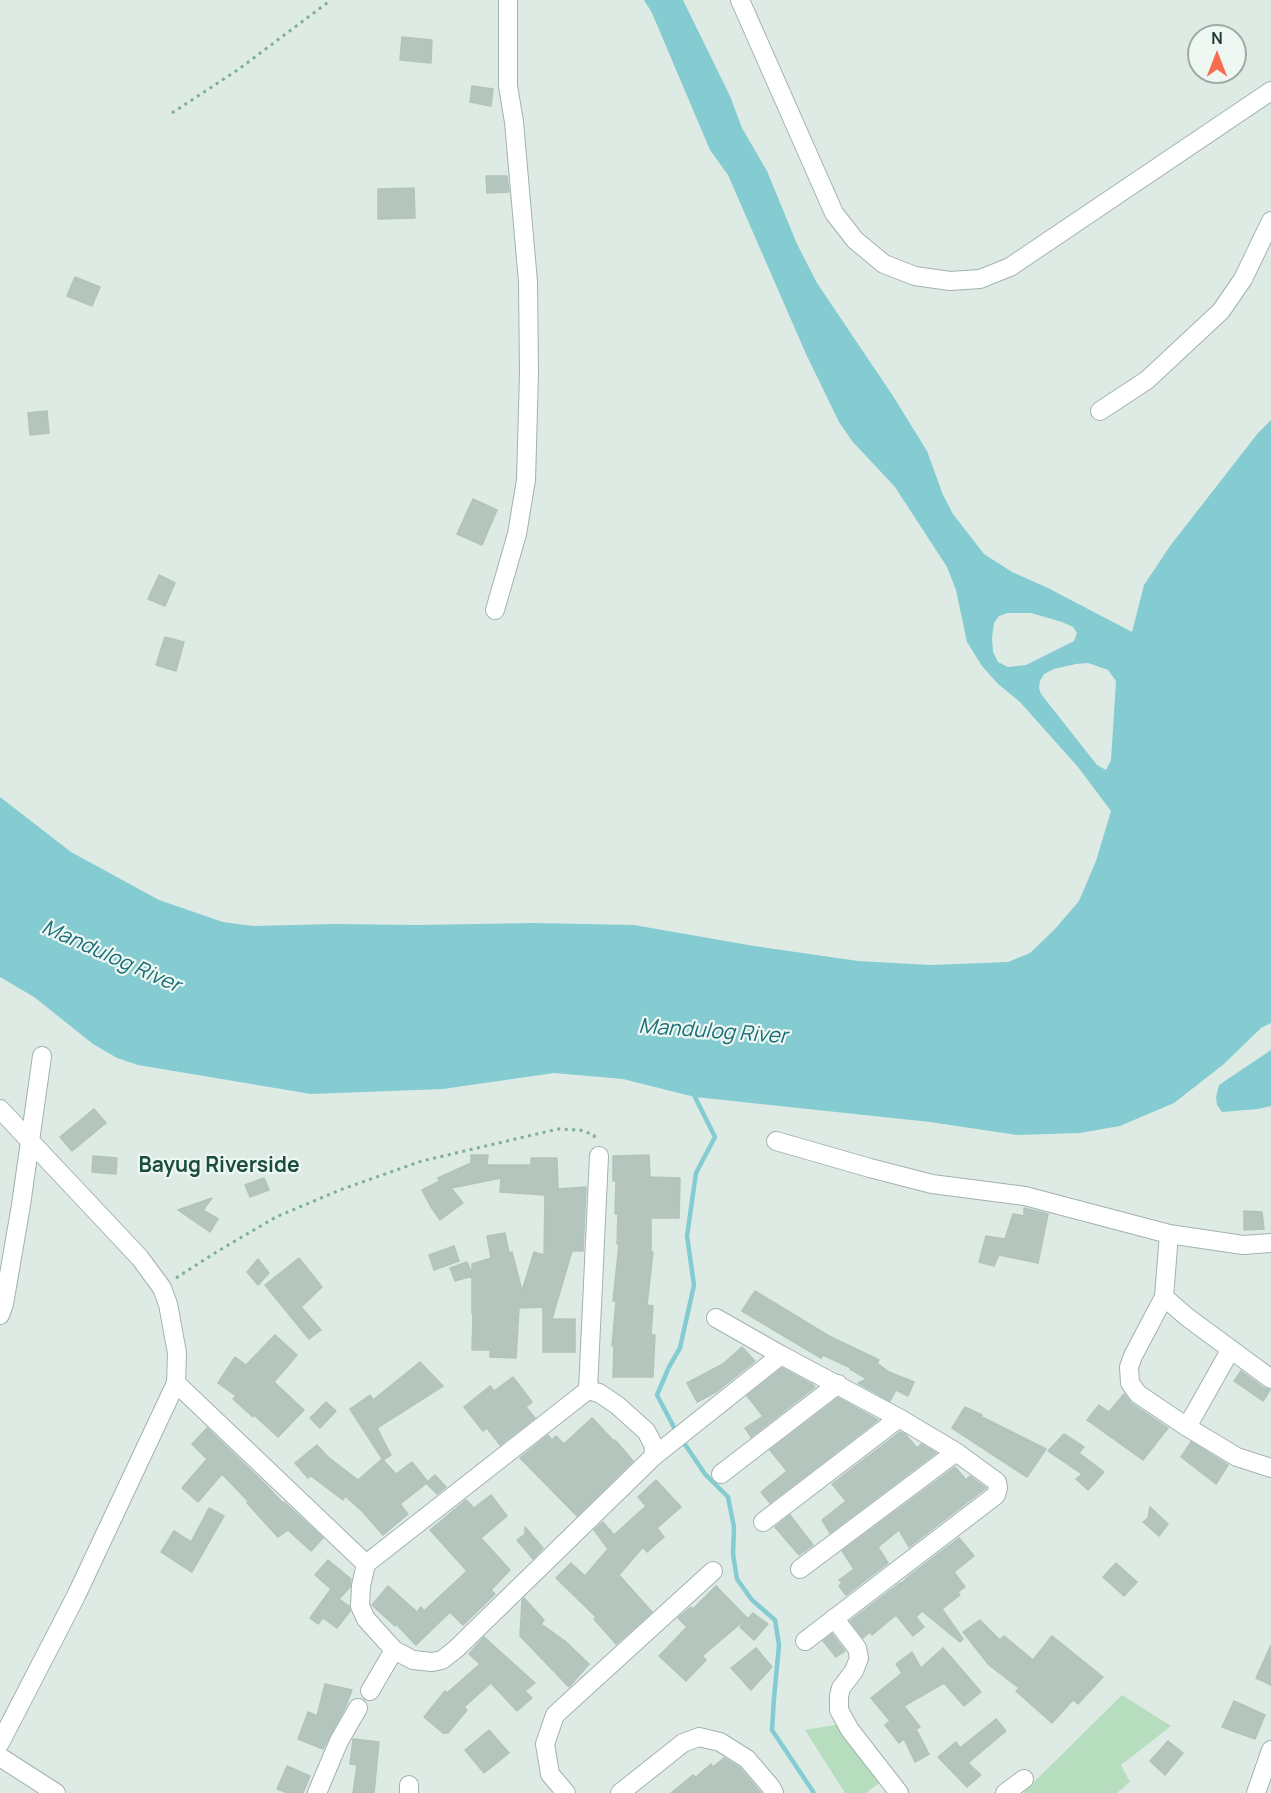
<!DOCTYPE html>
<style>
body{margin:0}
#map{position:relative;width:1271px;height:1793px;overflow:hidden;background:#deebe4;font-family:Manrope,sans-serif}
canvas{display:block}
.north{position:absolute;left:1187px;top:24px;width:60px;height:60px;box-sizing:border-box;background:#eff7f2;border:2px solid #9caca5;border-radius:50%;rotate:0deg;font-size:16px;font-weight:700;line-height:24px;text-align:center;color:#1f3b31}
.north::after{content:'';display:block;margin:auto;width:21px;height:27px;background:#f76d50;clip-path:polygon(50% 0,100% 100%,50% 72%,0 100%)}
</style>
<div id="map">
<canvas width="1271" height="1793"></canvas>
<div class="north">N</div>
</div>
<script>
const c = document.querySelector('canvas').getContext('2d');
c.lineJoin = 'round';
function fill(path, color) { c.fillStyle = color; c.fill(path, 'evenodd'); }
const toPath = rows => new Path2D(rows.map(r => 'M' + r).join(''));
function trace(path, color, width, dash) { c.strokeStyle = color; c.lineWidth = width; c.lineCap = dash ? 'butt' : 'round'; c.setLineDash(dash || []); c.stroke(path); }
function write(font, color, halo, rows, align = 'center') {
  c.font = font + ' Manrope,sans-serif'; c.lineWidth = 4.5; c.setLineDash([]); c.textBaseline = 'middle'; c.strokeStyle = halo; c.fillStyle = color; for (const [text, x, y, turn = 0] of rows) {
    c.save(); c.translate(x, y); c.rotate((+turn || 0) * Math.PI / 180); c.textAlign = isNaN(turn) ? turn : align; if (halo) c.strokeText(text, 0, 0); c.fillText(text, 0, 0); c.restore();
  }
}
fill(toPath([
 [1122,1695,1171,1726,1121,1765,1130,1782,1117,1793,1025,1793,1024,1792],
 [841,1724,883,1780,866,1793,845,1793,805,1730]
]), '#b6ddbe');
fill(toPath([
 [644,0,683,0,730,96,742,128,767,171,797,244,817,283,893,396,927,451,943,495,953,514,984,554,1012,572,1048,588,1132,632,1144,585,1170,546,1258,433,1271,420,1271,1023,1261,1028,1224,1064,1174,1103,1120,1126,1080,1133,1017,1135,930,1122,695,1097,623,1079,554,1073,443,1089,311,1094,138,1065,117,1058,93,1044,34,997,0,977,0,797,71,852,159,900,223,922,253,926,335,924,417,925,534,923,634,925,754,946,858,961,931,965,1008,962,1030,953,1055,929,1079,901,1096,861,1111,811,1078,767,1020,702,998,684,982,666,967,642,956,590,947,567,895,487,852,441,839,422,806,354,728,175,710,150,652,13],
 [1008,613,1031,613,1062,622,1073,627,1077,633,1074,641,1026,665,1008,667,998,662,993,652,992,638,994,623,999,616],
 [1088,663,1108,670,1116,681,1111,760,1106,770,1097,765,1041,694,1039,688,1040,681,1044,674,1054,669,1076,664],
 [1271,1050,1271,1106,1258,1109,1222,1112,1217,1105,1216,1097,1219,1085]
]), '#84ccd2');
trace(toPath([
 [677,1433,657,1395,669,1367,680,1348,694,1285,687,1236,696,1173,715,1137,695,1097,695,1092],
 [682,1440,705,1474,728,1497,734,1527,733,1554,737,1579,752,1600,775,1620,779,1645,774,1698,772,1730,814,1793]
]), '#84ccd2', 4.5);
const building = toPath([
 [402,37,432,40,431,63,400,60,402,37],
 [472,86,493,89,491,106,470,102,472,86],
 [486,176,507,176,509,192,487,193,486,176],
 [414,188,415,218,378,219,378,189,414,188],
 [75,277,100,287,92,306,67,296,75,277],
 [47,411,49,433,30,435,28,413,47,411],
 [473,499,497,510,482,545,457,534,473,499],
 [159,575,175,583,165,606,148,599,159,575],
 [165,637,184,642,176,671,156,665,165,637],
 [94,1109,106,1123,72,1151,60,1137,94,1109],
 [471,1155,488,1155,487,1165,531,1165,531,1158,557,1158,558,1189,586,1187,583,1251,572,1251,552,1319,575,1319,575,1352,543,1352,543,1307,519,1308,516,1358,490,1357,490,1350,472,1350,473,1314,472,1314,472,1276,455,1281,450,1268,467,1262,472,1274,472,1264,491,1258,487,1236,505,1233,509,1253,512,1252,522,1291,534,1252,544,1255,545,1195,500,1192,501,1178,451,1188,463,1203,440,1220,431,1207,422,1190,440,1181,438,1178,471,1163,471,1155],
 [649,1155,650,1177,680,1178,679,1218,651,1218,651,1252,653,1252,647,1305,653,1306,651,1335,655,1335,653,1377,613,1377,614,1346,612,1346,616,1301,613,1301,619,1244,617,1244,618,1214,615,1214,616,1181,613,1181,613,1156,649,1155],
 [93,1156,117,1158,116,1174,92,1172,93,1156],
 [264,1178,269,1190,250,1197,245,1185,264,1178],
 [212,1198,203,1210,218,1219,210,1232,178,1210,212,1198],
 [1024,1208,1048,1214,1038,1263,999,1255,994,1266,979,1262,986,1236,1005,1239,1013,1214,1024,1216,1024,1208],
 [1244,1211,1262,1212,1264,1229,1244,1230,1244,1211],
 [454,1246,459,1261,434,1270,429,1255,454,1246],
 [299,1258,322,1287,301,1307,321,1330,309,1339,265,1285,299,1258],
 [258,1259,269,1273,258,1285,247,1272,258,1259],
 [755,1291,829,1336,879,1360,877,1363,889,1372,914,1382,908,1396,896,1390,890,1401,858,1383,867,1379,850,1369,851,1368,823,1355,821,1358,742,1311,755,1291],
 [275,1335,297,1355,274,1382,304,1410,278,1437,254,1415,253,1417,233,1399,236,1396,218,1383,235,1357,246,1365,275,1335],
 [742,1347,755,1361,716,1392,697,1402,687,1383,723,1364,742,1347],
 [420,1362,443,1386,377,1428,391,1455,383,1460,396,1474,412,1462,428,1482,400,1504,408,1514,383,1535,363,1512,345,1496,343,1500,311,1476,308,1478,295,1463,317,1445,328,1457,358,1480,382,1459,383,1460,350,1409,370,1395,373,1400,420,1362],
 [782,1368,813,1385,815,1387,751,1437,745,1428,763,1416,747,1396,782,1368],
 [1241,1371,1264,1388,1270,1390,1263,1401,1234,1381,1241,1371],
 [513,1377,532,1402,526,1407,535,1418,500,1445,487,1428,483,1431,464,1407,490,1386,494,1391,513,1377],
 [1124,1394,1131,1403,1168,1428,1143,1460,1087,1420,1099,1405,1109,1412,1124,1394],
 [838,1398,878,1420,770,1503,761,1492,787,1471,770,1450,838,1398],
 [326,1402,336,1411,320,1428,310,1418,326,1402],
 [965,1407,982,1415,980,1416,1046,1449,1027,1477,952,1428,965,1407],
 [592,1418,614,1441,615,1440,633,1461,577,1516,520,1458,548,1435,552,1440,556,1436,564,1444,592,1418],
 [207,1428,265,1484,283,1503,284,1502,323,1538,311,1551,288,1530,278,1537,247,1503,249,1502,222,1474,198,1502,182,1488,207,1459,192,1444,207,1428],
 [900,1432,905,1434,917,1448,921,1444,936,1453,830,1533,822,1520,846,1501,832,1484,900,1432],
 [1064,1434,1084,1447,1079,1453,1104,1472,1088,1490,1076,1479,1082,1474,1048,1451,1064,1434],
 [1191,1442,1228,1465,1216,1484,1181,1457,1191,1442],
 [955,1467,966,1480,970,1476,986,1488,909,1547,899,1530,878,1547,888,1563,846,1595,839,1586,842,1583,839,1580,854,1569,842,1551,955,1467],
 [435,1475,446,1487,437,1494,426,1483,435,1475],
 [656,1480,681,1507,657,1528,664,1537,647,1552,643,1547,619,1575,652,1612,616,1644,594,1619,596,1617,556,1578,571,1563,585,1576,608,1549,594,1530,603,1522,614,1535,646,1506,638,1497,656,1480],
 [491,1495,507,1516,481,1538,510,1570,491,1590,495,1594,463,1625,450,1612,416,1645,396,1624,395,1626,372,1605,388,1586,417,1612,421,1607,424,1611,467,1571,430,1530,466,1500,474,1508,491,1495],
 [1150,1507,1168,1524,1159,1536,1143,1522,1148,1518,1150,1507],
 [209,1508,224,1516,192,1572,161,1552,174,1531,191,1542,209,1508],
 [790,1515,813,1545,799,1555,775,1527,790,1515],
 [525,1527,543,1548,533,1559,517,1540,525,1534,525,1527],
 [959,1538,974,1556,954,1572,965,1587,958,1592,960,1595,942,1609,963,1639,960,1642,922,1611,916,1617,924,1627,913,1636,896,1615,872,1635,870,1632,863,1638,850,1621,900,1583,901,1584,909,1576,959,1538],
 [328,1560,351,1579,350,1587,339,1599,349,1606,350,1611,337,1628,323,1618,318,1624,310,1618,331,1589,315,1575,328,1560],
 [1116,1563,1137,1582,1124,1596,1103,1577,1116,1563],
 [716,1586,747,1618,702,1656,706,1660,686,1681,659,1656,687,1627,678,1618,691,1607,693,1609,716,1586],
 [524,1598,544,1620,541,1624,565,1641,589,1664,569,1687,520,1636,522,1601,524,1598],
 [753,1613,768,1624,754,1640,740,1627,753,1613],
 [980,1620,1000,1640,1004,1636,1033,1660,1052,1636,1103,1677,1078,1704,1073,1700,1052,1723,1016,1691,1019,1688,989,1665,963,1632,980,1620],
 [832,1634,845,1651,836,1657,823,1641,832,1634],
 [484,1637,535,1683,525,1691,532,1698,517,1711,491,1683,464,1707,467,1710,448,1733,443,1733,424,1717,445,1691,447,1693,480,1664,469,1654,484,1637],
 [1271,1645,1271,1685,1256,1678,1271,1645],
 [756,1648,772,1667,751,1690,731,1668,756,1648],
 [943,1648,981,1692,964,1706,944,1683,904,1706,920,1727,916,1729,929,1754,915,1762,904,1739,899,1743,885,1725,890,1721,871,1698,902,1673,896,1664,912,1652,921,1668,943,1648],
 [325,1684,352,1690,345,1708,323,1749,298,1739,308,1712,317,1716,325,1684],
 [1234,1701,1265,1715,1255,1739,1222,1727,1234,1701],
 [996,1719,1006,1731,968,1763,981,1775,967,1787,938,1757,956,1742,960,1748,996,1719],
 [489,1730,509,1753,484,1773,465,1750,489,1730],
 [353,1739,379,1742,374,1793,353,1793,357,1765,350,1764,353,1739],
 [1168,1741,1183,1753,1165,1775,1150,1761,1168,1741],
 [724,1758,740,1768,761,1793,671,1793,693,1775,696,1777,711,1764,713,1767,724,1758],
 [287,1766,310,1776,303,1793,288,1793,277,1789,287,1766]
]);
fill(building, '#b4c5bd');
trace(building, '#b1c4bb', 1.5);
const minor = toPath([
 [740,0,834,213,855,240,884,264,915,276,950,281,980,279,1010,267,1271,91],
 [1100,411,1147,380,1221,311,1243,279,1271,221],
 [495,610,517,534,526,480,529,373,528,282,514,122,508,86,508,0],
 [0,1109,140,1258,162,1288,168,1304,177,1353,176,1383,76,1596,0,1743],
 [776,1141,870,1168,932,1184,1025,1196,1169,1234,1243,1245,1271,1243],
 [1169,1234,1164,1297,1187,1317,1271,1379],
 [1164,1297,1133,1356,1129,1367,1130,1383,1138,1394,1187,1427,1237,1457,1271,1468],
 [0,1315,4,1304,21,1205,42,1056],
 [716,1318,781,1355,899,1418,956,1452,997,1482,998,1488,996,1495,805,1641],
 [176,1383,366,1564],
 [1187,1427,1231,1349],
 [653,1457,781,1355],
 [721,1474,838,1384],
 [763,1522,899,1418],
 [800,1569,956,1452],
 [834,1618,857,1648,859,1658,854,1671,841,1688,839,1696,839,1710,850,1730,899,1793],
 [394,1650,413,1660,432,1662,442,1660,456,1649,653,1457,654,1452,653,1444,646,1431,617,1405,599,1393,588,1390],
 [370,1691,394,1650,366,1619,360,1606,361,1586,366,1564,588,1390,599,1156],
 [0,1757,56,1793],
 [317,1793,339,1741,358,1708],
 [409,1793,409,1785],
 [566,1793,550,1774,545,1744,555,1715,713,1571],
 [620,1793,683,1743,699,1737,720,1742,747,1759,771,1787,774,1793],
 [1005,1793,1024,1779],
 [1256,1793,1271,1750]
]);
trace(minor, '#a1b3ab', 20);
trace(toPath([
 [172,113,239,69,331,0],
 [176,1278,218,1251,276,1217,340,1190,422,1161,558,1129,580,1130,594,1135,595,1141]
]), '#7eaf9c', 3, [3, 4.5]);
trace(minor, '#fff', 18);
write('italic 21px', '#186f78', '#eff7f2', [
 ["Mandulog River",111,957,24],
 ["Mandulog River",713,1032,4]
]);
write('bold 21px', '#1b4d3d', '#eff7f2', [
 ["Bayug Riverside",219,1166]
]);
</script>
